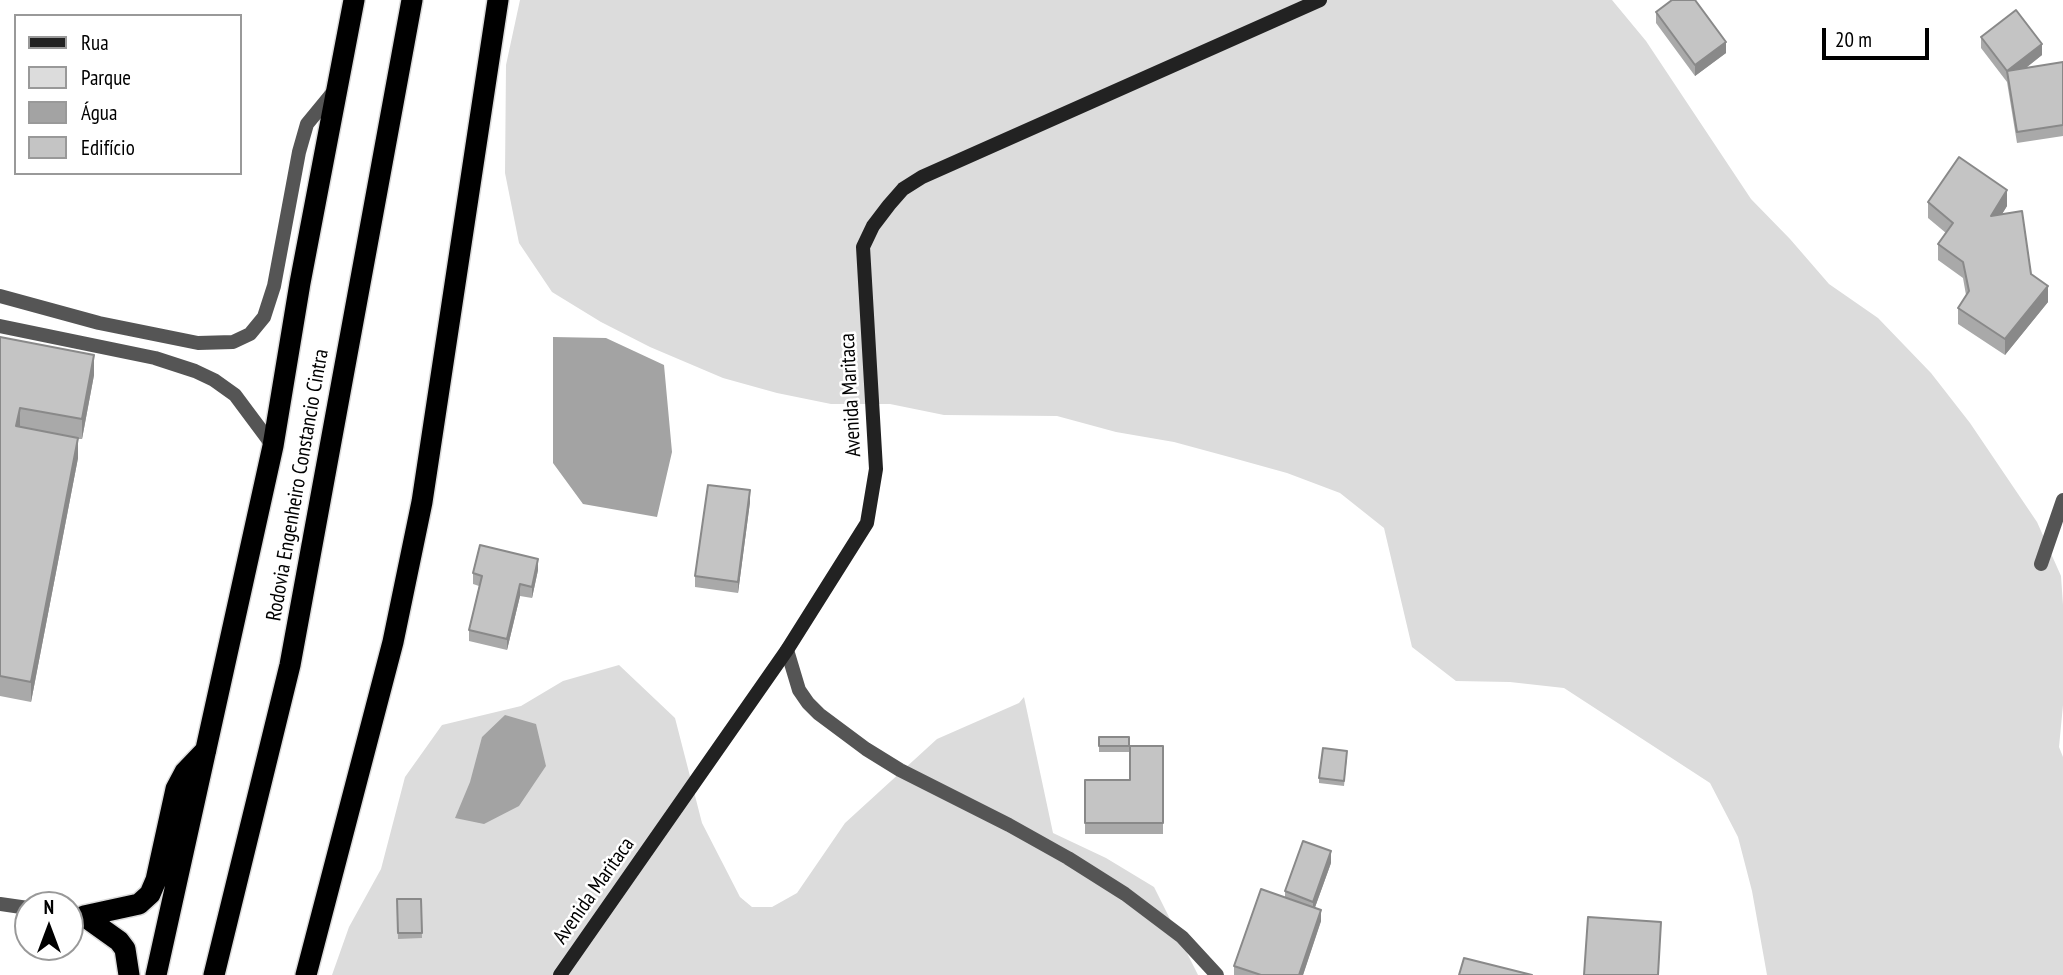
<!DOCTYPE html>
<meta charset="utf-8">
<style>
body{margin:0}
#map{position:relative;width:2063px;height:975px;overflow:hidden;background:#fff;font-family:"PT Sans Narrow",sans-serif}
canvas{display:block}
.legend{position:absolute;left:14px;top:14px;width:228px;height:161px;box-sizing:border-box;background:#fff;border:2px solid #999;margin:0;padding:9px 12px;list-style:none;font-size:21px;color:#000}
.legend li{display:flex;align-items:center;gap:14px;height:35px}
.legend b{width:35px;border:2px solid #999}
.north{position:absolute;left:14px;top:891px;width:70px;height:70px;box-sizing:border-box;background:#fff;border:2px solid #999;border-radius:50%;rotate:0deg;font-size:19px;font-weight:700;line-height:28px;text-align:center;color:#000}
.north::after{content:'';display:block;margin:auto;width:24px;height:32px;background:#000;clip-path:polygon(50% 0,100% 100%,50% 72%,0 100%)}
.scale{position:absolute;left:1822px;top:28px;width:107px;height:32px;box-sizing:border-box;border:4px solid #000;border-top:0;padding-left:9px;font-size:21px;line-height:24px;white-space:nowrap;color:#000;-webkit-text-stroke:5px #fff;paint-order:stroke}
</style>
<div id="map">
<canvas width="2063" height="975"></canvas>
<ul class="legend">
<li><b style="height:9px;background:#222"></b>Rua</li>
<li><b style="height:19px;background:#dcdcdc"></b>Parque</li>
<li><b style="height:19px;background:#a3a3a3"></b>Água</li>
<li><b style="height:19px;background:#c4c4c4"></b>Edifício</li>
</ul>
<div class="north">N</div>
<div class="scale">20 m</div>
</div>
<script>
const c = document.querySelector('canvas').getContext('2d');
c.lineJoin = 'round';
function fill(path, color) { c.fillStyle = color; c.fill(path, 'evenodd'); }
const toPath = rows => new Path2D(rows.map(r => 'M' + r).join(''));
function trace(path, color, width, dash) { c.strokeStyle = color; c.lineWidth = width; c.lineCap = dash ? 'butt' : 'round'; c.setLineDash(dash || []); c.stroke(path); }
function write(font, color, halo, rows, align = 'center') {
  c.font = font + ' "PT Sans Narrow",sans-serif'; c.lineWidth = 5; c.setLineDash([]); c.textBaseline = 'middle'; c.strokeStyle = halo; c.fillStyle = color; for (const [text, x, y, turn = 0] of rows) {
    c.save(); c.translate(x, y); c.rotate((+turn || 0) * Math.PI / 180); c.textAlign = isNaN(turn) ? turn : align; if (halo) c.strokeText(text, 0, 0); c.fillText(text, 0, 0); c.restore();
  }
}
fill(toPath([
 [520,0,1612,0,1646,41,1751,199,1790,239,1829,284,1878,318,1931,373,1970,423,2037,522,2061,576,2063,605,2063,705,2059,747,2063,757,2063,975,1767,975,1752,891,1738,837,1710,783,1564,688,1510,682,1456,681,1412,647,1384,528,1340,493,1287,473,1233,458,1174,442,1116,432,1057,416,944,415,890,404,831,404,777,393,723,378,650,347,601,322,552,292,519,243,505,173,506,65],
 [619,665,675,718,702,823,740,897,752,907,772,907,797,893,845,823,937,739,1019,703,1024,697,1053,833,1106,858,1154,887,1198,975,332,975,349,927,381,869,405,777,442,725,521,706,563,681]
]), '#dcdcdc');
fill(toPath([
 [553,337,606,338,664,365,672,452,657,517,583,504,553,463],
 [505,715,536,724,546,766,519,806,484,824,455,818,470,782,482,737]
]), '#a3a3a3');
const highway = toPath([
 [84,916,139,904,150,894,156,880,176,789,185,772,206,750],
 [84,916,119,941,125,949,129,975],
 [156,975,273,446,300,283,354,0],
 [214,975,290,665,412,0],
 [306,975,393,642,422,502,498,0]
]);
trace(highway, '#dbdbdb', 24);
trace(toPath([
 [0,296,99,323,198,343,233,342,250,334,264,317,274,286,299,152,307,124,335,90],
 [0,326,155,358,195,371,214,380,235,395,273,446],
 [0,904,28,908]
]), '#555', 14);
trace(toPath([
 [2041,564,2063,500],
 [787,650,799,690,808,703,819,714,866,749,900,770,1009,825,1068,858,1125,894,1182,937,1217,975]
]), '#555', 14);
trace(toPath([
 [560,975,787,650,867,523,876,469,863,247,873,226,889,205,903,189,922,177,1320,0]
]), '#222', 14);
trace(highway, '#000', 21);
fill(toPath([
 [1656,12,1726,53,1695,76,1656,23],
 [1981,37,2042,55,2026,68,2063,62,2063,136,2017,143,2007,82,1981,48],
 [1928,202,2007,206,2002,214,2031,274,2048,302,2005,355,1958,324,1958,308,1966,295,1963,278,1938,260,1938,244,1946,233,1928,218],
 [0,337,94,375,82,439,78,439,78,458,31,702,0,696],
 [750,502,738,593,695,587,695,576],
 [538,570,532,598,520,596,507,650,469,641,469,630,479,586,473,584,473,573],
 [1099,737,1129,737,1129,752,1099,752],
 [1163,746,1163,834,1085,834,1085,780,1130,780],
 [1347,756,1344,786,1319,783,1319,778],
 [1331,863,1315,907,1321,921,1303,975,1234,975,1234,966,1285,897,1285,891],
 [397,899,421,899,422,938,398,939]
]), '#a9a9a9');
fill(toPath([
 [1726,42,1726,53,1695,76,1695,65],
 [2042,44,2042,55,2009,81,2007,71],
 [2007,190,2007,206,1991,232,1991,216],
 [2048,286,2048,302,2005,355,2005,339],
 [94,355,94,375,82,439,82,419],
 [20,408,20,428,16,426],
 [78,438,78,458,31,702,31,682],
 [750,490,750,502,738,593,738,582],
 [538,559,538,570,532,598,532,587],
 [520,584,520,596,507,650,507,639],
 [1331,851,1331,863,1313,913,1313,902],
 [1321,910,1321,921,1303,975,1299,975]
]), '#898989');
const building = toPath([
 [1672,0,1695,0,1726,42,1695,65,1656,12,1672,0],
 [2016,10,2042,44,2007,71,1981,37,2016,10],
 [2063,62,2063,125,2017,132,2007,71,2063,62],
 [1959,157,2007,190,1991,216,2022,211,2031,274,2048,286,2005,339,1958,308,1969,291,1963,262,1938,244,1953,223,1928,202,1959,157],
 [0,337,94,355,82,419,20,408,16,426,78,438,31,682,0,676,0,337],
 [708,485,750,490,738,582,695,576,708,485],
 [480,545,538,559,532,587,520,584,507,639,469,630,482,576,473,573,480,545],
 [1099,737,1129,737,1129,746,1099,746,1099,737],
 [1130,746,1163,746,1163,823,1085,823,1085,780,1130,780,1130,746],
 [1323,748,1347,751,1344,781,1319,778,1323,748],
 [1303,841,1331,851,1313,902,1285,891,1303,841],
 [1261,889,1321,910,1299,975,1261,975,1234,966,1261,889],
 [397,899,421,899,422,933,398,933,397,899],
 [1588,917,1661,922,1658,975,1584,975,1588,917],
 [1464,958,1532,975,1459,975,1464,958]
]);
fill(building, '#c4c4c4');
trace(building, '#898989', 2);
write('21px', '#000', '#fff', [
 ["Avenida Maritaca",851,395,-93],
 ["Rodovia Engenheiro Constancio Cintra",298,485,-80],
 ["Avenida Maritaca",594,891,-55]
]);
</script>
